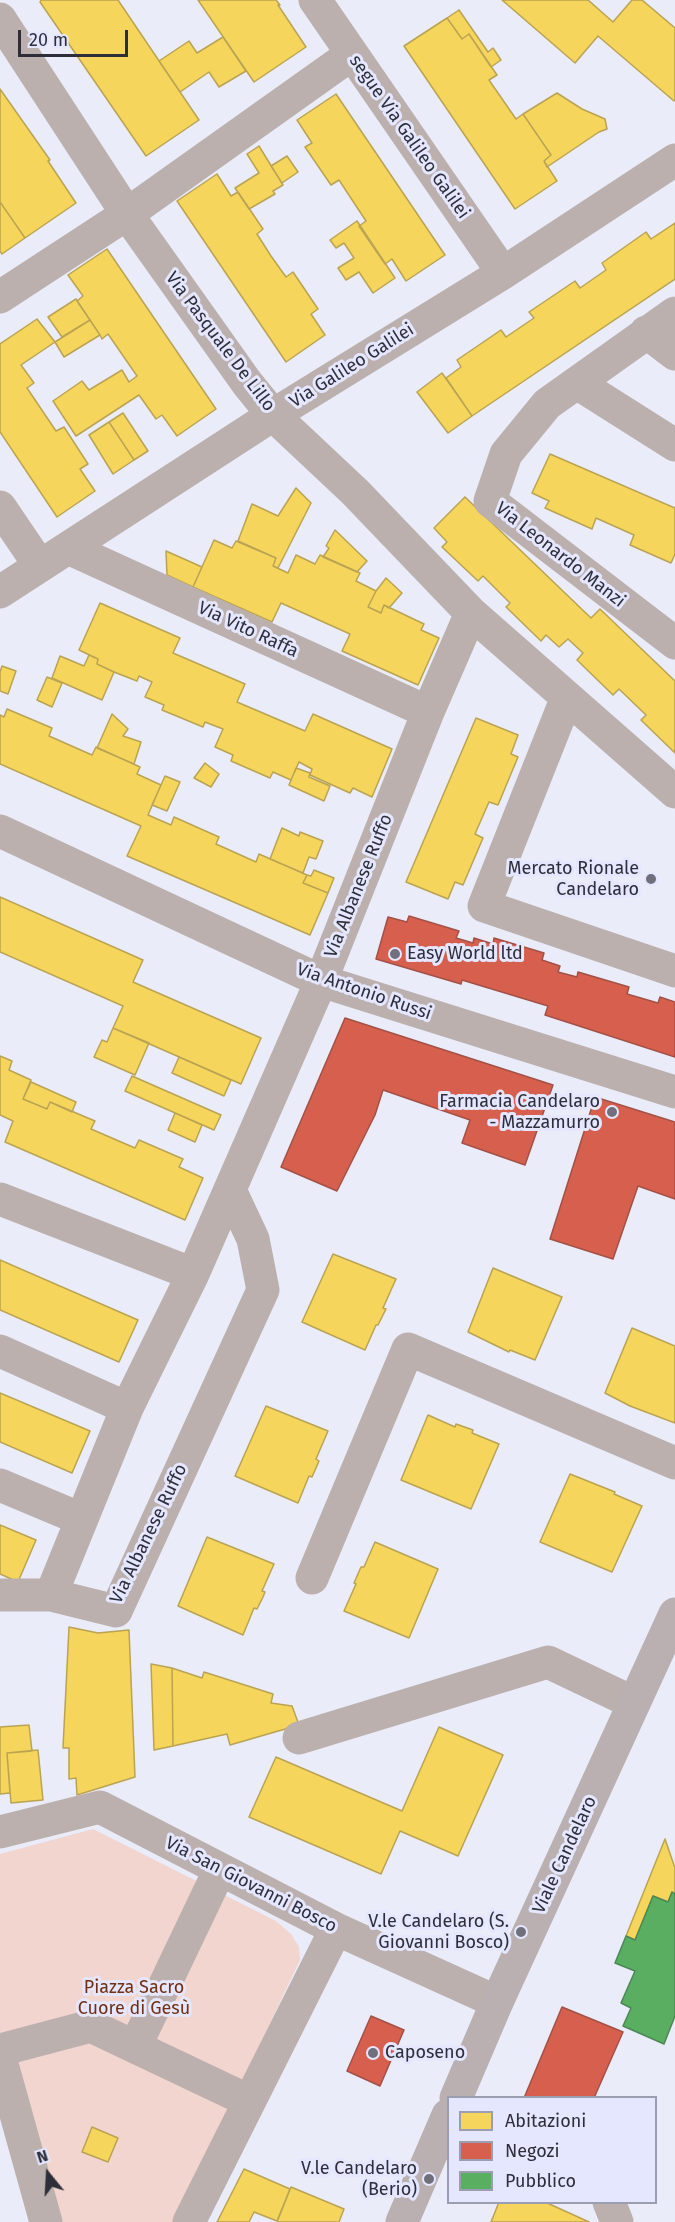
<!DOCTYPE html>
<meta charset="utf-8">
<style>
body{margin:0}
#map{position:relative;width:675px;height:2222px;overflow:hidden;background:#eaecf9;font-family:"Fira Sans",sans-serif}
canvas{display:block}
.legend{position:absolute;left:447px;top:2096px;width:210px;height:108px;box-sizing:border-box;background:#e4e7ff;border:2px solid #9b9db0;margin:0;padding:8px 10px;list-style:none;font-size:18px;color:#2d2e39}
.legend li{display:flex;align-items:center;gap:12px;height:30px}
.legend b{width:30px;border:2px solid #9b9db0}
.north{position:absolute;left:18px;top:2144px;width:60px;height:60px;-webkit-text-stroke:4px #e4e7ff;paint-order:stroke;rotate:342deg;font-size:16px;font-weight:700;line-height:24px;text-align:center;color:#2d2e39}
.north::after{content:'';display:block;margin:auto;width:21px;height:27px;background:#2d2e39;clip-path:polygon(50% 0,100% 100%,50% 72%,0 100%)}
.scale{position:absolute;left:18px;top:30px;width:110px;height:27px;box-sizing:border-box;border:3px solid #2d2e39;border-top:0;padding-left:8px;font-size:18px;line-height:21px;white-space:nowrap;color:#2d2e39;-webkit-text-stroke:4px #e4e7ff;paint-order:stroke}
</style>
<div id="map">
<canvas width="675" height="2222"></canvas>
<ul class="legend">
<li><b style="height:16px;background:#f6d55c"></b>Abitazioni</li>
<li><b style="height:16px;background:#d6604d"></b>Negozi</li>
<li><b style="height:16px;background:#5aae61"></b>Pubblico</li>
</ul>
<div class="north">N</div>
<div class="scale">20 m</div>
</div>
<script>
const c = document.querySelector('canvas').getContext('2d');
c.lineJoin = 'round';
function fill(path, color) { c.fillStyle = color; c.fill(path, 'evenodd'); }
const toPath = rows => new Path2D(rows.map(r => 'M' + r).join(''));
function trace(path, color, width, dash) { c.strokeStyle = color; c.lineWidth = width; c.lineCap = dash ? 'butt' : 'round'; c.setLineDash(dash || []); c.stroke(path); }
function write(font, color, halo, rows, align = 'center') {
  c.font = font + ' "Fira Sans",sans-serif'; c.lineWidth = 6; c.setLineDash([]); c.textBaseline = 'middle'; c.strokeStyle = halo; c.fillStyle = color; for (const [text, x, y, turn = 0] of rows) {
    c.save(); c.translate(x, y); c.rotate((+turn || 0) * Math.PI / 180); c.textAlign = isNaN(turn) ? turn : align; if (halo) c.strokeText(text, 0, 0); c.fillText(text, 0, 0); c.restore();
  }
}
fill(toPath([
 [93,1829,276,1921,291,1934,299,1947,300,1960,176,2222,32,2222,0,2106,0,1854]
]), '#f3d5d0');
const homes = toPath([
 [41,0,118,0,199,120,146,156,40,2,41,0],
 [198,0,276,0,280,5,278,5,306,47,254,82,198,0],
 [502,0,588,0,613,22,632,0,642,0,675,28,675,100,674,101,598,36,575,63,502,0],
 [459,10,488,52,493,48,501,60,491,67,469,34,462,39,447,18,459,10],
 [447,18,462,39,469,34,497,75,489,80,516,119,523,114,551,155,544,161,557,181,515,209,404,46,447,18],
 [223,37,246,71,219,87,209,72,180,92,159,61,189,41,197,53,223,37],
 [0,89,50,160,48,161,76,203,25,238,0,202,0,89],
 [557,93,582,109,605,119,607,129,599,132,547,167,544,161,551,155,523,114,557,93],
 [336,94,445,255,406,281,392,259,385,264,359,226,366,221,339,180,331,185,305,147,312,143,297,120,336,94],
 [259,146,283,185,273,191,275,194,249,209,235,188,259,173,247,154,259,146],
 [287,156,298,172,282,183,271,166,287,156],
 [217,174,231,196,238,192,263,229,257,234,271,256,286,277,293,272,318,309,311,314,325,335,286,362,177,201,217,174],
 [0,202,25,238,2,254,0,251,0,202],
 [357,221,395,278,373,293,359,272,346,280,338,268,354,258,344,243,336,248,330,240,357,221],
 [675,223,675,279,472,416,446,378,461,367,457,360,501,330,506,337,534,318,529,312,575,281,580,288,606,270,602,263,646,232,651,239,675,223],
 [107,249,216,409,177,436,162,415,156,419,139,395,76,436,53,401,82,381,89,390,122,370,129,382,137,376,108,334,102,339,100,335,77,301,83,296,68,275,107,249],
 [76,299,90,320,62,337,48,317,76,299],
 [37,319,55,342,21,365,34,383,27,388,56,431,64,427,88,464,80,469,95,491,57,517,0,432,0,344,37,319],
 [90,320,100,335,64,357,55,342,90,320],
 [442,373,472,416,448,433,417,392,442,373],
 [123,413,148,451,134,460,109,422,123,413],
 [109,422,134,460,113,474,89,435,109,422],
 [550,454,675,508,675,554,671,563,630,545,634,535,596,518,592,529,545,508,549,501,532,493,550,454],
 [296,488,311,503,278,568,273,566,276,558,238,541,252,504,278,516,296,488],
 [465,497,591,618,600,609,675,681,675,753,641,720,646,715,619,689,613,695,577,660,583,653,568,639,559,647,546,635,541,641,506,607,510,603,483,576,478,581,442,547,447,542,434,528,465,497],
 [335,530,367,561,357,572,323,557,329,548,326,546,335,530],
 [214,540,232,548,236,541,276,558,273,566,288,573,296,555,315,564,320,555,360,573,356,581,376,591,368,607,381,613,384,605,424,624,421,630,439,638,418,685,342,651,350,634,281,603,272,622,193,587,214,540],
 [166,551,202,567,193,587,167,575,166,551],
 [386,578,402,593,389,608,384,605,381,613,368,607,376,591,386,578],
 [100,603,180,638,173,653,245,684,237,702,305,731,313,714,392,749,372,797,353,788,350,793,310,775,312,769,299,762,291,780,273,772,270,778,231,761,233,755,215,747,223,729,205,722,203,727,162,710,164,705,145,697,152,682,139,676,137,681,114,672,97,664,98,659,79,650,100,603],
 [89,655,98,659,97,664,114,672,102,700,52,678,60,656,84,666,89,655],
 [2,666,16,671,8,694,0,691,0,672,2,666],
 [47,677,62,683,52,707,37,700,47,677],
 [7,709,52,728,49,736,92,755,96,747,140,767,137,774,161,785,148,815,171,825,174,817,219,837,216,844,256,862,259,854,307,875,303,883,328,893,310,935,127,856,141,826,0,764,0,715,4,717,7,709],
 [112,714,128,729,123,736,141,742,134,764,97,748,112,714],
 [476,718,518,735,511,754,518,757,498,805,489,802,475,834,483,838,463,885,455,882,448,899,406,882,476,718],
 [205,763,219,774,211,787,194,778,205,763],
 [296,768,310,773,309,777,330,786,324,801,289,785,296,768],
 [165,776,180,782,167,811,152,805,165,776],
 [282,828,299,836,300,832,323,841,316,859,309,857,303,873,270,859,282,828],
 [314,870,334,878,328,893,303,883,307,875,311,876,314,870],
 [0,897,143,960,133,982,261,1038,241,1084,113,1028,123,1006,0,952,0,897],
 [113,1028,149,1043,135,1075,94,1057,102,1040,107,1042,113,1028],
 [0,1056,12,1061,9,1070,31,1080,23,1099,47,1109,50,1102,95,1121,91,1129,135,1148,139,1140,183,1159,179,1167,203,1178,185,1220,5,1142,13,1121,0,1115,0,1056],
 [179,1057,231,1080,224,1096,172,1073,179,1057],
 [132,1076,221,1115,214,1130,125,1091,132,1076],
 [31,1082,76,1102,72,1112,50,1102,47,1109,23,1099,31,1082],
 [175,1113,202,1125,195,1142,168,1130,175,1113],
 [333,1254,396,1279,383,1308,386,1309,378,1325,376,1325,365,1350,302,1322,333,1254],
 [0,1260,138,1320,119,1362,0,1310,0,1260],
 [493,1268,562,1297,535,1360,510,1350,509,1352,468,1332,493,1268],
 [632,1328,675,1346,675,1423,630,1406,605,1393,632,1328],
 [0,1393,90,1431,72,1473,0,1442,0,1393],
 [266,1406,328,1431,316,1459,319,1461,312,1477,309,1476,298,1503,235,1476,266,1406],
 [428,1415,455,1427,456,1424,473,1430,472,1433,499,1444,471,1509,401,1480,428,1415],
 [570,1474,615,1492,614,1494,642,1506,612,1572,540,1542,570,1474],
 [0,1525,36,1540,18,1582,0,1574,0,1525],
 [207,1537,274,1564,262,1591,265,1592,263,1597,257,1609,254,1608,243,1635,178,1606,207,1537],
 [375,1542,438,1569,409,1638,344,1611,356,1584,354,1583,361,1567,364,1567,375,1542],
 [69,1627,98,1633,129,1630,135,1777,77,1795,76,1778,69,1779,69,1748,63,1748,69,1627],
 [151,1664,172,1668,173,1746,154,1750,151,1664],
 [172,1668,202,1678,204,1672,273,1694,271,1703,292,1706,299,1725,230,1745,227,1734,173,1746,172,1668],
 [29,1725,32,1751,7,1753,10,1793,0,1794,0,1727,29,1725],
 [439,1727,503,1755,458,1856,400,1831,381,1874,249,1817,276,1757,402,1811,439,1727],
 [38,1750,43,1800,11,1803,7,1753,38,1750],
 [665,1839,675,1868,675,1894,672,1892,668,1902,653,1896,635,1940,626,1936,665,1839],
 [92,2127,118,2138,108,2162,82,2152,92,2127],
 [244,2169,290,2189,277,2221,254,2212,249,2222,217,2222,244,2169],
 [291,2187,344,2209,339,2222,277,2222,291,2187],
 [499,2202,545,2202,589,2222,491,2222,499,2202]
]);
fill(homes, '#f6d55c');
trace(homes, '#baa352', 1.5);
const shops = toPath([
 [409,916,459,931,456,938,473,943,474,938,493,944,494,938,544,953,542,960,560,966,558,972,577,977,578,972,629,987,627,994,658,1003,660,997,675,1002,675,1057,545,1015,548,1006,462,980,461,984,376,959,388,917,407,922,409,916],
 [345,1018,553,1085,525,1165,462,1143,470,1120,383,1090,375,1115,337,1191,281,1167,345,1018],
 [595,1097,675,1122,675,1199,638,1186,613,1259,550,1239,595,1097],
 [562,2007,623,2032,594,2098,524,2098,562,2007],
 [371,2016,404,2030,380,2086,347,2071,371,2016]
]);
fill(shops, '#d6604d');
trace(shops, '#a35147', 1.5);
const public = toPath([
 [672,1892,675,1894,675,2016,664,2044,623,2026,631,2008,621,2003,635,1971,615,1963,626,1936,635,1940,653,1896,668,1902,672,1892]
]);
fill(public, '#5aae61');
trace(public, '#4c8855', 1.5);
trace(toPath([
 [315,0,503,273],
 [0,19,127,214,247,383,273,415,355,492,471,613,675,792],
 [0,297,127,214,352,54],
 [675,313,547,404,506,454,490,501,675,643],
 [646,332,675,354],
 [577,383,675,445],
 [0,507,40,566],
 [68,548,428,712],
 [0,592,273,415,503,273,675,160],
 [567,697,484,906,675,971],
 [0,831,321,981,675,1092],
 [230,1190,253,1239,263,1290,116,1611,51,1595,127,1408,193,1274,321,981,428,712,471,613],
 [0,1199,193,1274],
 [0,1351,127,1408],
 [0,1485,81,1519],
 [312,1578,408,1349,675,1463],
 [0,1595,51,1595],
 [299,1738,548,1662,634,1703],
 [0,1832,100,1807,336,1929,497,2002],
 [135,2047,220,1869],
 [0,2050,91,2026,249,2101],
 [0,2057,46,2222],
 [609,2202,617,2222],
 [189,2222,336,1929]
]), '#bcb0ae', 33);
trace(toPath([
 [456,2098,497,2002,675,1614],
 [402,2222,448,2115]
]), '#bbb0b1', 33);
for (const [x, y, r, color] of [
 [651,879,6,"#6f707c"],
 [395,954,6,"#6f707c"],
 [612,1112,6,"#6f707c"],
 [521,1932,6,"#6f707c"],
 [373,2053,6,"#6f707c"],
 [429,2179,6,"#6f707c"]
]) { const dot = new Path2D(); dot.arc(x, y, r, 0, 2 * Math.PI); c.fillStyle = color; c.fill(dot); trace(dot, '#e4e7ff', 2); }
write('18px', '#2d2e39', '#e4e7ff', [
 ["segue Via Galileo Galilei",409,137,55],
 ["Via Pasquale De Lillo",220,342,53],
 ["Via Galileo Galilei",352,366,-32],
 ["Via Leonardo Manzi",560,555,38],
 ["Via Vito Raffa",248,630,25],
 ["Via Albanese Ruffo",359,886,-68],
 ["Via Antonio Russi",364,992,19],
 ["Via Albanese Ruffo",149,1534,-64],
 ["Viale Candelaro",565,1855,-65],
 ["Via San Giovanni Bosco",251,1885,27]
]);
write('18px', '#2d2e39', '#e4e7ff', [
 ["Mercato Rionale",639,869],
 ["Candelaro",639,890],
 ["Easy World ltd",407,954,"left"],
 ["Farmacia Candelaro",600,1102],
 ["- Mazzamurro",600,1123],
 ["V.le Candelaro (S.",509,1922],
 ["Giovanni Bosco)",509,1943],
 ["Caposeno",385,2053,"left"],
 ["V.le Candelaro",417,2169],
 ["(Berio)",417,2190]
], 'right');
write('18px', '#732f11', '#e4e7ff', [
 ["Piazza Sacro",134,1988],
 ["Cuore di Gesù",134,2009]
]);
</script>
